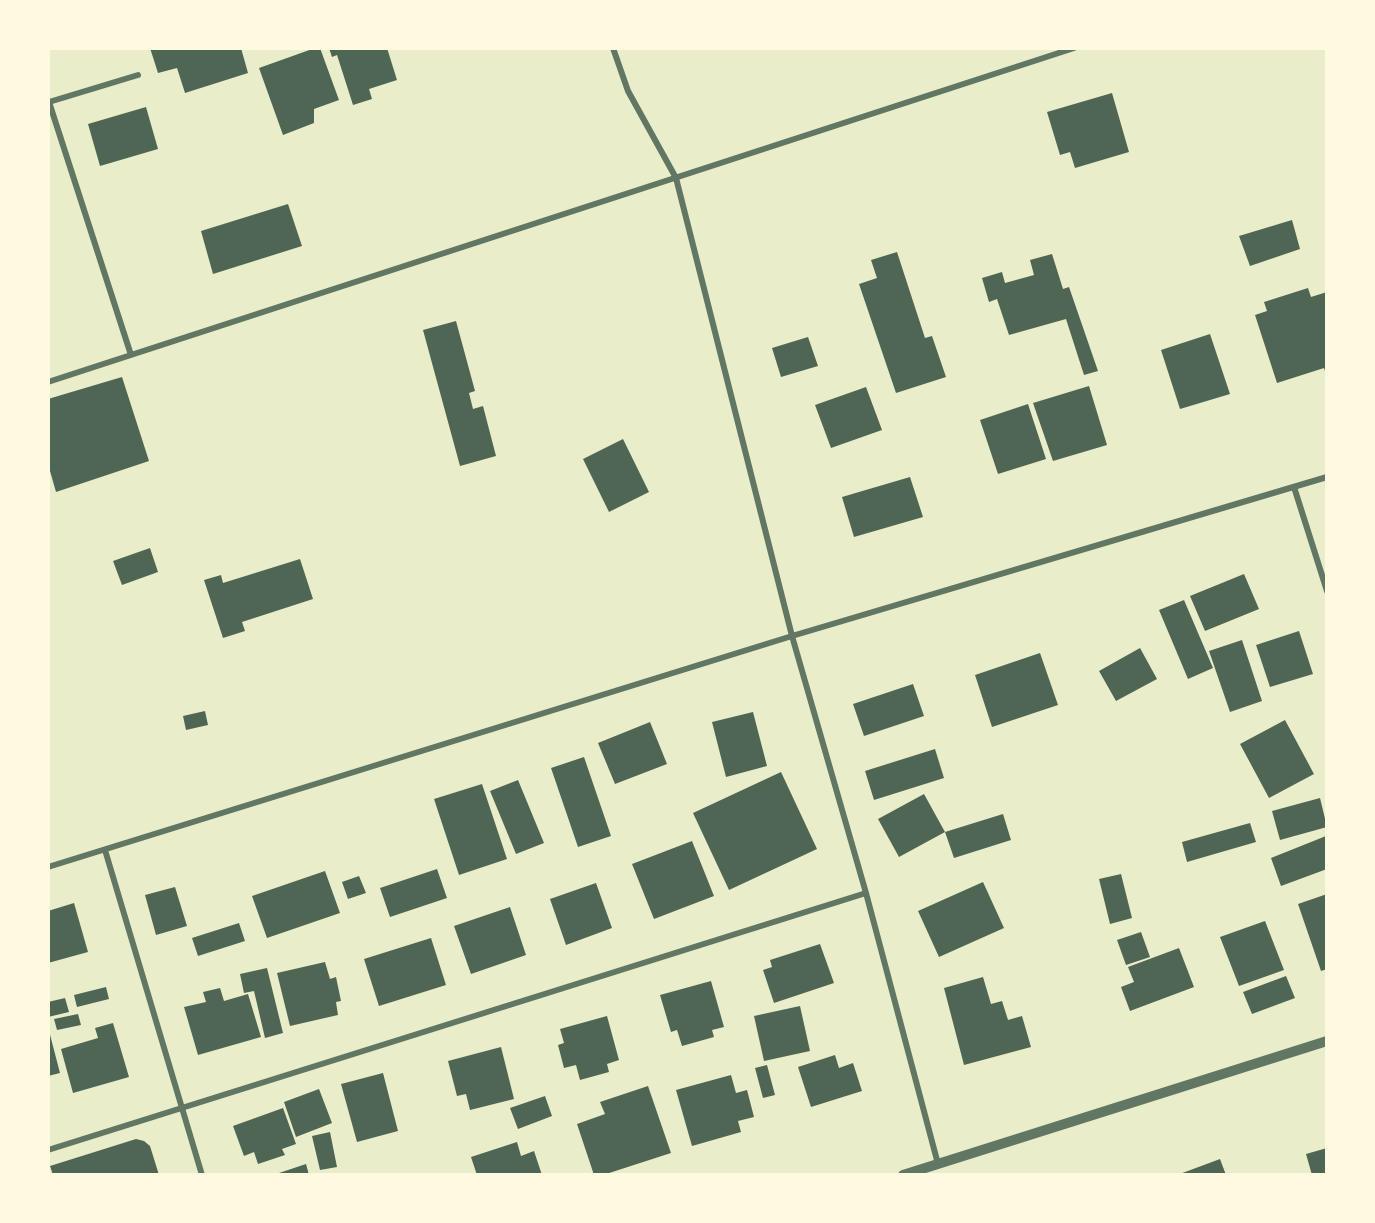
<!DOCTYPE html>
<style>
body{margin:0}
#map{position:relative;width:1375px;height:1223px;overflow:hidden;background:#e9edc9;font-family:Helvetica,sans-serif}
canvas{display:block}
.frame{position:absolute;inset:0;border:50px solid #fefae0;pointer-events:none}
</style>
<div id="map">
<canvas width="1375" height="1223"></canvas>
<div class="frame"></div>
</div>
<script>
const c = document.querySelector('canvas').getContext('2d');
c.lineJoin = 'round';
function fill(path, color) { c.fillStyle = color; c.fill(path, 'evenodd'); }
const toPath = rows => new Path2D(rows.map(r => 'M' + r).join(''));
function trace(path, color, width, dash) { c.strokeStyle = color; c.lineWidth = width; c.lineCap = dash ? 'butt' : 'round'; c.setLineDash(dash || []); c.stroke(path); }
fill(toPath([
 [150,48,241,48,248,73,185,93,177,68,158,73],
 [315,48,320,48,339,100,314,109,314,123,283,135,259,68],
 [329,48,387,48,397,80,369,89,372,99,353,105,337,55,332,57],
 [1112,93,1129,152,1075,168,1070,152,1060,155,1047,112],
 [146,107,158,149,100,166,88,124],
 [288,204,302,246,213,274,201,231],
 [1292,220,1300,249,1250,266,1239,236],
 [897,252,925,338,932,336,946,377,896,393,859,284,877,278,871,260],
 [1052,254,1063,289,1069,287,1098,371,1084,375,1066,319,1009,335,997,299,989,302,982,278,1002,272,1005,283,1034,275,1030,260],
 [1308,288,1311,297,1327,292,1327,377,1324,368,1277,383,1255,315,1267,311,1264,302],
 [456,321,475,391,469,393,473,409,483,406,496,456,460,466,423,330],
 [1210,334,1230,394,1180,409,1161,350],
 [808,337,818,366,781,377,772,348],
 [122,377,149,461,56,492,48,464,48,399],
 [1089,386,1107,445,1053,461,1033,403],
 [866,387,882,430,831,448,815,405],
 [1028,404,1046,459,998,474,980,420],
 [623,439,649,492,609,512,583,459],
 [910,477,923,517,854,537,842,497],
 [150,548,158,572,122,585,113,561],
 [300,559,313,599,242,622,245,631,223,638,204,580,221,575,223,583],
 [1244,574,1259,609,1205,631,1190,596],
 [1184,600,1213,668,1188,679,1159,610],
 [1299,631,1313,674,1270,687,1256,645],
 [1242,640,1262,701,1230,712,1209,651],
 [1140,648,1157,679,1116,701,1099,671],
 [1040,653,1058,705,992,727,975,675],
 [913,684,924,716,864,736,853,704],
 [205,711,208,725,186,730,183,716],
 [753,712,767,766,726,777,712,722],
 [1285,720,1314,774,1269,798,1240,744],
 [650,722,667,764,615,784,598,743],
 [935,749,944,778,874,800,865,771],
 [584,757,611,836,578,847,551,768],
 [781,772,817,849,729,890,693,813],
 [518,780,544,843,516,854,490,791],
 [482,784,507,859,459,875,434,799],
 [924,794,945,832,1003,814,1011,840,954,858,945,832,899,857,878,819],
 [1320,798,1327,827,1280,840,1272,811],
 [1250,823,1256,842,1187,862,1182,842],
 [1326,836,1327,869,1281,886,1271,858],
 [692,841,714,896,654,919,632,864],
 [437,869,447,898,390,917,380,888],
 [325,871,340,913,267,938,252,896],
 [1121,874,1132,918,1110,924,1099,879],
 [359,876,366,893,348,899,342,882],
 [983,882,1004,928,939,957,918,911],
 [596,883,612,928,566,945,550,899],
 [175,887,187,926,156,935,145,895],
 [1327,894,1327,969,1321,971,1298,904],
 [74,903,88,952,48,963,48,911],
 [510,907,526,955,471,974,454,926],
 [1265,921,1284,970,1239,986,1220,937],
 [239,923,245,941,198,956,192,938],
 [1141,932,1150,957,1126,965,1117,940],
 [431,938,446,985,379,1006,364,959],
 [820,944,834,983,774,1003,763,970,772,967,770,960],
 [1179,948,1194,987,1130,1011,1121,987,1134,982,1128,967],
 [325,962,330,979,336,977,341,1001,336,1002,338,1015,290,1026,277,973],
 [267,968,283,1033,265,1038,254,991,244,993,240,974],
 [1286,976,1295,998,1252,1014,1243,992],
 [983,977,991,1004,1002,1001,1008,1020,1022,1016,1031,1047,964,1065,944,988],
 [711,981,724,1027,712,1030,714,1037,682,1046,677,1030,671,1032,660,995],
 [106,987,109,999,77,1007,74,995],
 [220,988,224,1001,248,994,261,1037,198,1055,184,1007,206,1002,203,992],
 [65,998,69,1012,48,1017,48,1002],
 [800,1006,810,1051,764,1061,754,1016],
 [78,1014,81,1025,57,1030,54,1019],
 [607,1016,619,1060,607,1064,609,1072,580,1080,576,1065,564,1068,558,1045,564,1043,560,1029],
 [113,1023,129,1077,73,1093,61,1049,98,1038,95,1028],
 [48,1027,60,1073,48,1076],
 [501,1047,514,1099,470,1110,466,1094,457,1096,448,1061],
 [835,1055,839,1068,853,1063,862,1091,811,1107,798,1067],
 [767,1065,775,1095,763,1098,755,1068],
 [383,1073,398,1131,357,1142,341,1084],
 [731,1075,736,1093,747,1090,754,1117,738,1121,741,1132,692,1146,676,1090],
 [648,1086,671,1153,603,1175,594,1175,577,1124,605,1114,600,1102],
 [319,1089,332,1123,296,1137,284,1102],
 [545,1096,552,1116,518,1129,510,1108],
 [283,1108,296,1144,282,1149,285,1155,258,1164,254,1152,244,1156,233,1126],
 [330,1132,337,1167,320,1170,312,1136],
 [136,1139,144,1141,150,1146,159,1175,53,1175,50,1166],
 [517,1142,521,1156,534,1151,542,1175,477,1175,471,1157],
 [1327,1148,1327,1175,1312,1175,1306,1154],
 [1220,1159,1226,1175,1177,1175],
 [306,1164,309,1175,273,1175]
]), '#4f6655');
trace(toPath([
 [613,48,628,91,676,178,792,636,866,893,938,1164],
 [131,355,49,102,138,75],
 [48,382,1074,48],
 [1294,487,1327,591],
 [105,850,202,1175],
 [48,867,792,636,1327,477],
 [48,1150,866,893]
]), '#617663', 6);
trace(toPath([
 [903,1175,1327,1041]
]), '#617663', 10);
</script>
